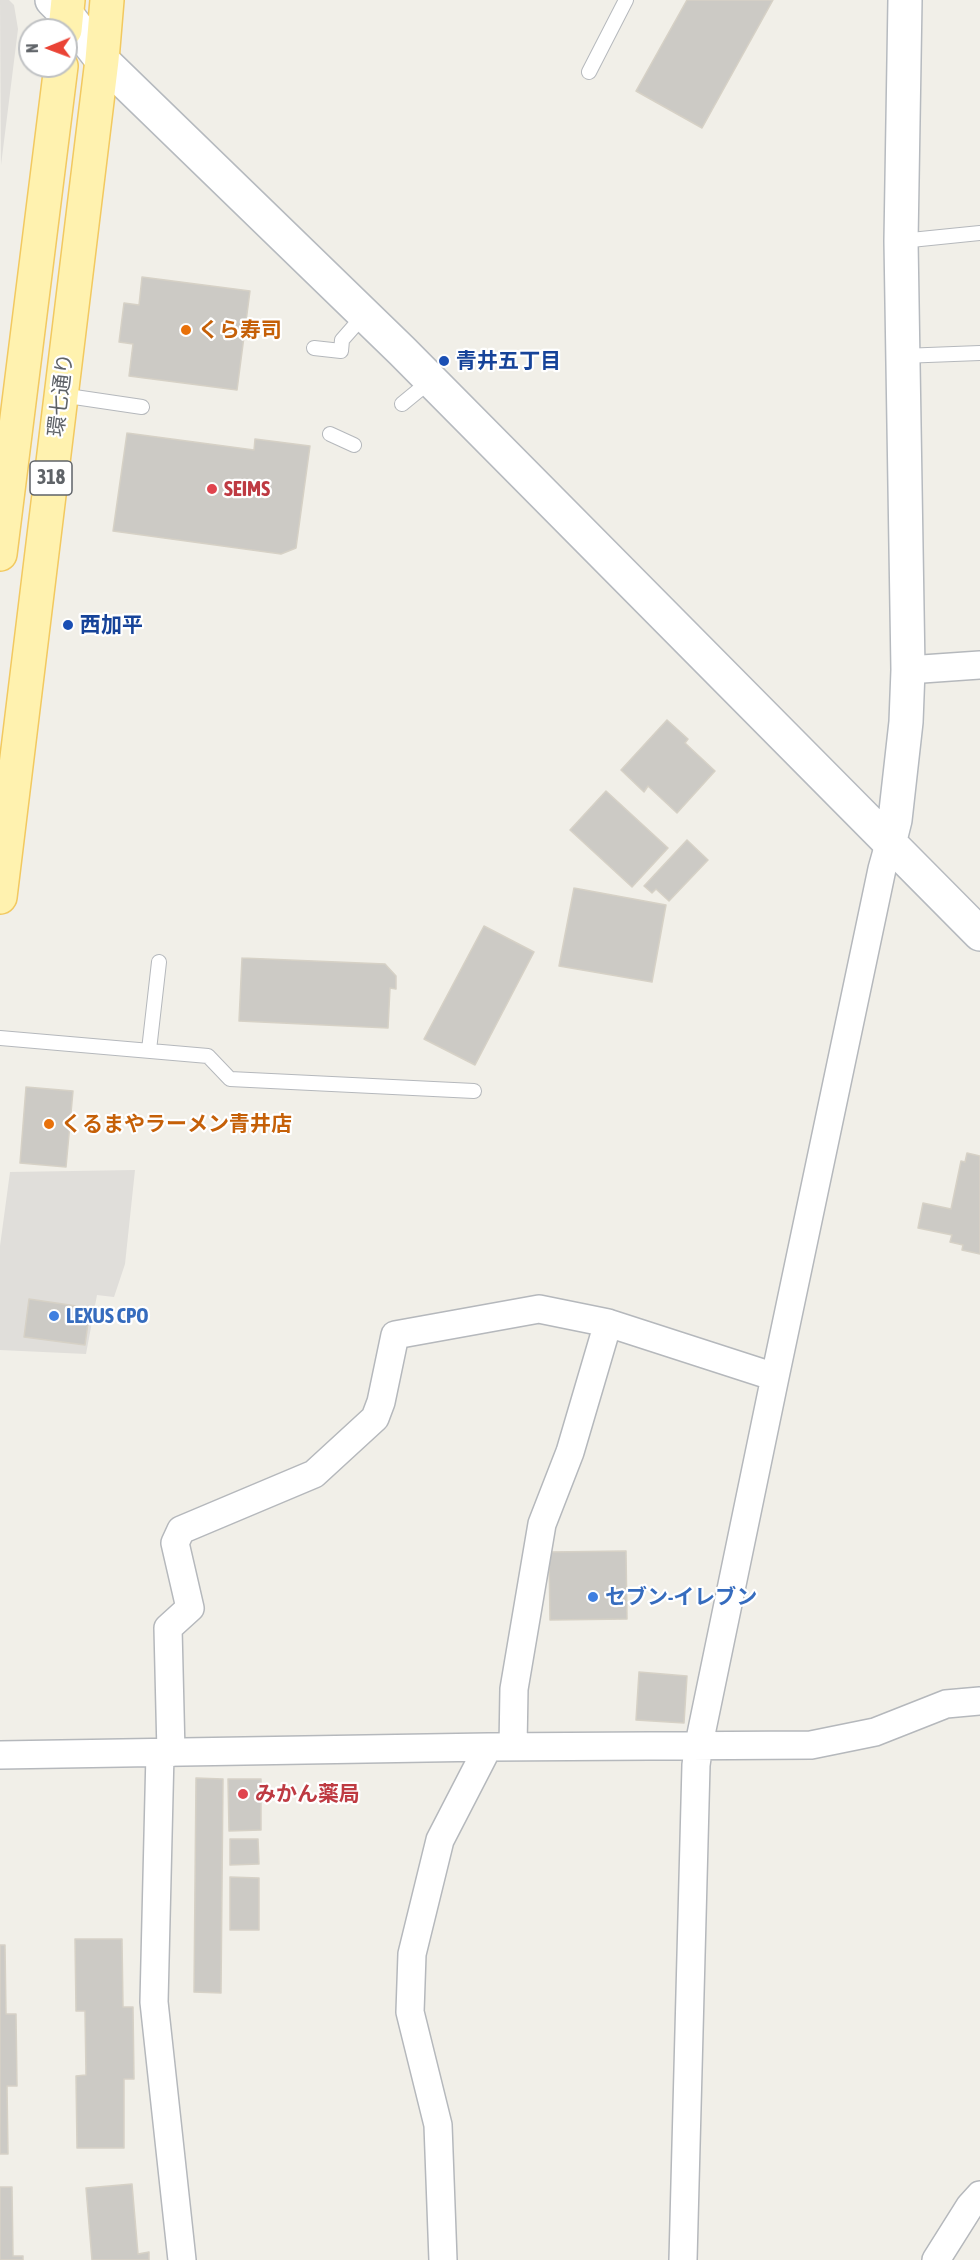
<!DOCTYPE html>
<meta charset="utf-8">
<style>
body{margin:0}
#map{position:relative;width:980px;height:2260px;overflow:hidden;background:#f1efe8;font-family:"Asap Condensed",sans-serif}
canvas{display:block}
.north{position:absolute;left:18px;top:18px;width:60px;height:60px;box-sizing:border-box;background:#fff;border:2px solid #bfc1c3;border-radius:50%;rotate:269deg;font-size:16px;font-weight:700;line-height:24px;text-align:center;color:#5f6368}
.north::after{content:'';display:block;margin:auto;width:21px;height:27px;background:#ea4335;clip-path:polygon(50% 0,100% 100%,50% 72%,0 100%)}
</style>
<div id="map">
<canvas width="980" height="2260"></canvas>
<div class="north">N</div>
</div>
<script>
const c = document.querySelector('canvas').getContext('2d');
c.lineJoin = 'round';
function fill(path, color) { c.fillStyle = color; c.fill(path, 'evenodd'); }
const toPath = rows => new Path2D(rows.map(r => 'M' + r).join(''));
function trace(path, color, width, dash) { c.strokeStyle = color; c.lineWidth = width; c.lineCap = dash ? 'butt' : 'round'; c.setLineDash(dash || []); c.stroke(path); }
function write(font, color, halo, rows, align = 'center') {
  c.font = font + ' "Asap Condensed","Noto Sans JP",sans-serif'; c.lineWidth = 4.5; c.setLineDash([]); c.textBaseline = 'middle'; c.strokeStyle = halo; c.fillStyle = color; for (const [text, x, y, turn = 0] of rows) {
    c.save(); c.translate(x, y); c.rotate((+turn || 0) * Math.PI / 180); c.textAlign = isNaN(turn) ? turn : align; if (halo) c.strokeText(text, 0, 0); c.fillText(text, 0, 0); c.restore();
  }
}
fill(toPath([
 [0,0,9,0,14,5,18,29,1,165],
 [135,1170,125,1264,114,1297,97,1295,86,1354,0,1350,0,1246,10,1172]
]), '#e0deda');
const building = toPath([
 [687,0,773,0,702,128,636,91,687,0],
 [142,277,250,291,237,390,129,376,133,344,119,342,124,303,139,305,142,277],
 [127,433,254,450,255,439,310,446,296,548,281,554,113,531,127,433],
 [667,720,688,739,685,743,715,771,677,813,648,786,644,792,621,770,667,720],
 [606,791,668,848,632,887,570,830,606,791],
 [687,840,708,860,669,901,656,889,652,893,644,886,687,840],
 [574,888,666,905,652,982,559,966,574,888],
 [484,926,534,952,475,1065,424,1039,484,926],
 [242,958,385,964,396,976,396,989,390,988,388,1028,239,1021,242,958],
 [26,1087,73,1091,66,1167,20,1163,26,1087],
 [967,1153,980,1156,980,1254,962,1250,963,1245,950,1242,952,1235,918,1228,923,1203,951,1209,961,1161,965,1162,967,1153],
 [29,1299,90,1308,85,1345,24,1337,29,1299],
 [626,1551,627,1619,550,1620,549,1552,626,1551],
 [639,1672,687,1676,684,1723,636,1720,639,1672],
 [196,1778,223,1779,221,1993,194,1992,196,1778],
 [228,1779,261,1779,261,1830,229,1831,228,1779],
 [230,1839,258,1839,259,1864,230,1865,230,1839],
 [230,1877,259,1878,259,1930,230,1930,230,1877],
 [75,1939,122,1939,123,2007,133,2007,134,2079,124,2079,124,2148,77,2148,76,2076,86,2075,85,2011,76,2011,75,1939],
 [0,1945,5,1945,6,2014,16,2014,17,2086,7,2086,8,2154,0,2154,0,1945],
 [132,2184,138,2254,149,2252,149,2260,92,2260,86,2188,132,2184],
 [0,2187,12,2187,13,2256,23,2256,23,2260,0,2260,0,2187]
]);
fill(building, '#cccac5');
trace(building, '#d6d1c6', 1.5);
const lane = toPath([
 [589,72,626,0],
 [901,241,980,233],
 [314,348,341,351,342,340,364,315],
 [902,356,980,353],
 [61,395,142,407],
 [402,404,430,381],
 [330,434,354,445],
 [0,1038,208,1056,230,1079,474,1091],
 [149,1050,159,962]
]);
const street = toPath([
 [908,670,980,665],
 [513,1747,514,1689,542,1524,570,1452,608,1323],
 [160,1753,154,2002,182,2260],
 [171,1753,168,1628,190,1608,175,1543,181,1530,314,1474,375,1418,381,1402,395,1335,539,1309,608,1323,775,1377],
 [0,1755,488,1747,811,1745,875,1732,946,1704,980,1701],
 [443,2260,438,2125,410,2012,412,1954,440,1840,488,1747],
 [683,2260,696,1765,699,1744,775,1377,882,869,889,844],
 [936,2260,970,2206,980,2195]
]);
const secondary = toPath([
 [52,0,67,15,102,60,402,351,980,934],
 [889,844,895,820,906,722,908,670,901,241,905,0]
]);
const primary = toPath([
 [65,30,68,0],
 [0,554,61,66],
 [0,897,102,60,107,0]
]);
trace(lane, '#b5b8bc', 16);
trace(street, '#b5b8bc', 30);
trace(secondary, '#b6babf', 36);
trace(primary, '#f2c960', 36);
trace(lane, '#fff', 14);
trace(street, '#fff', 27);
trace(secondary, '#fff', 33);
trace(primary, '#fff2af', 33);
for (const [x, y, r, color] of [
 [186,330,6,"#e8710a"],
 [444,361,6,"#1a4fb4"],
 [212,489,6,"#e0444e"],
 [68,625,6,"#1a4fb4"],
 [49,1124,6,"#e8710a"],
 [54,1316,6,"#3f7fe0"],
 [593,1597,6,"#3f7fe0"],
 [243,1794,6,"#e0444e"]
]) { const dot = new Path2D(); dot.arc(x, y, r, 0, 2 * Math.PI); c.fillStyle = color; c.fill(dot); trace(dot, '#fff', 2); }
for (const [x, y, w] of [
 [51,478,42]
]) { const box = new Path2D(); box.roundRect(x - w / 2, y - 17, w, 34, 4.5); c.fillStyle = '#fff'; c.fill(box); trace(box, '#5f6368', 1.5); }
write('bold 20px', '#5f6368', null, [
 ["318",51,478]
]);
write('bold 21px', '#c56008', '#fff', [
 ["くら寿司",198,330],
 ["くるまやラーメン青井店",61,1124]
], 'left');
write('bold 21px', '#164399', '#fff', [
 ["青井五丁目",456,361],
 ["西加平",80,625]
], 'left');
write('21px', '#5f6368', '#fff', [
 ["環七通り",61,395,-83]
]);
write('bold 21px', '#be3a42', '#fff', [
 ["SEIMS",224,489],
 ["みかん薬局",255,1794]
], 'left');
write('bold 21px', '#366cbe', '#fff', [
 ["LEXUS CPO",66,1316],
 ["セブン-イレブン",605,1597]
], 'left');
</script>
